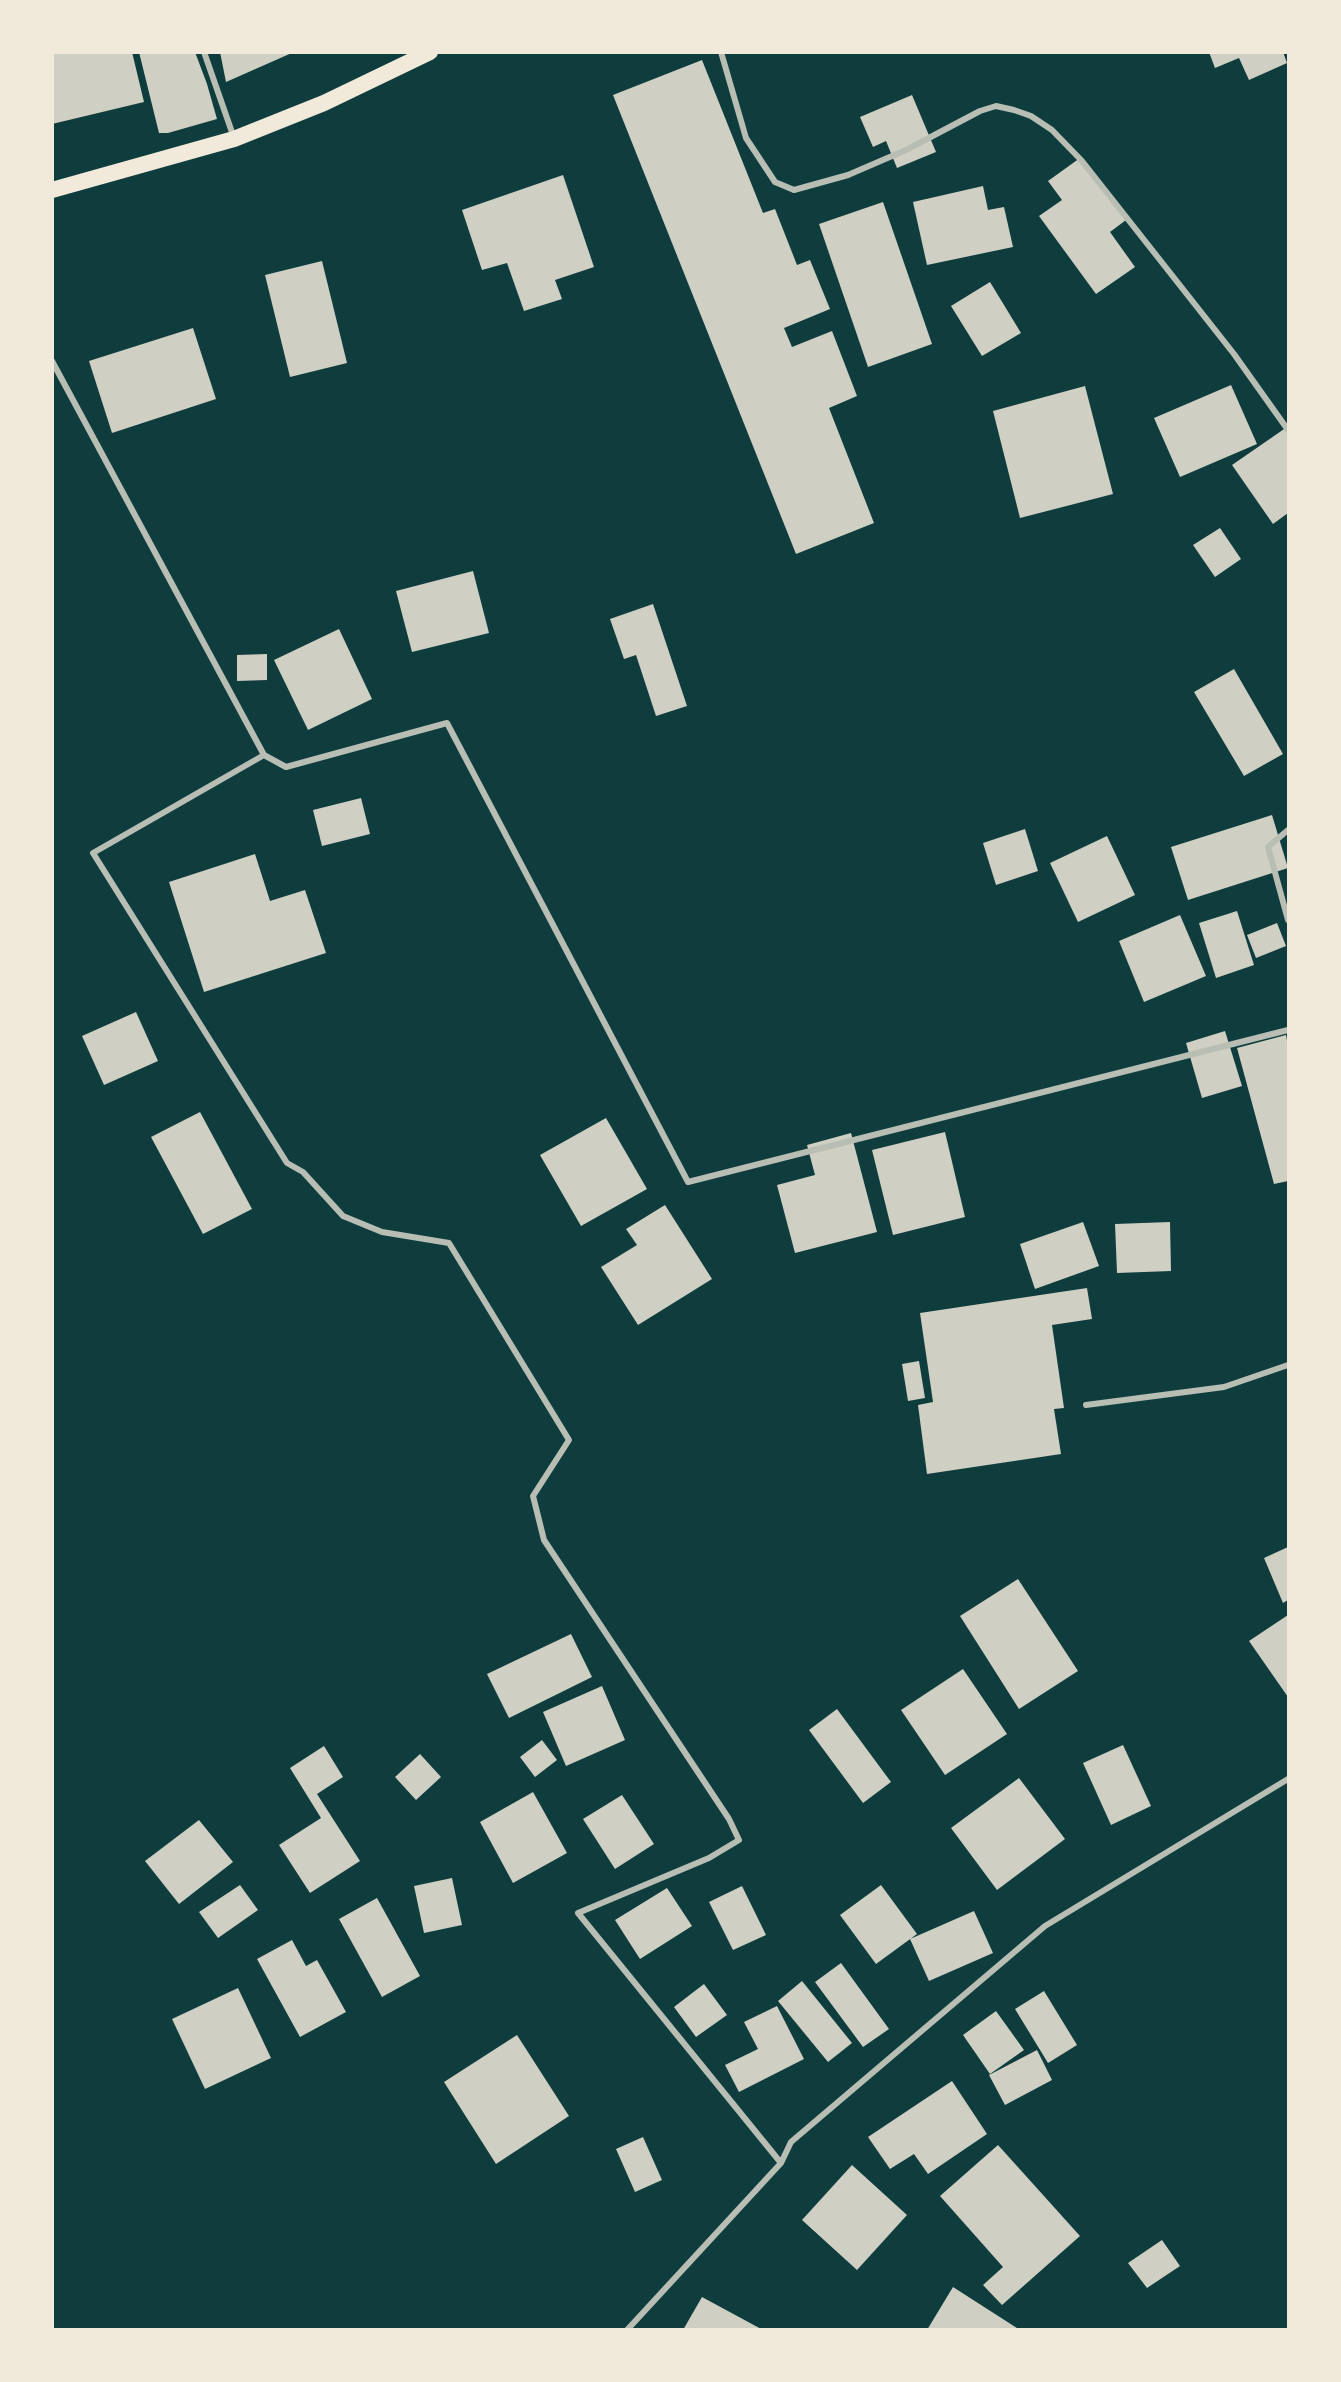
<!DOCTYPE html>
<style>
body{margin:0}
#map{position:relative;width:1341px;height:2382px;overflow:hidden;background:#0f3d3e;font-family:"Sofia Sans Condensed",sans-serif}
canvas{display:block}
.frame{position:absolute;inset:0;border:54px solid #f1e9da;pointer-events:none}
</style>
<div id="map">
<canvas width="1341" height="2382"></canvas>
<div class="frame"></div>
</div>
<script>
const c = document.querySelector('canvas').getContext('2d');
c.lineJoin = 'round';
function fill(path, color) { c.fillStyle = color; c.fill(path, 'evenodd'); }
const toPath = rows => new Path2D(rows.map(r => 'M' + r).join(''));
function trace(path, color, width, dash) { c.strokeStyle = color; c.lineWidth = width; c.lineCap = dash ? 'butt' : 'round'; c.setLineDash(dash || []); c.stroke(path); }
fill(toPath([
 [52,52,132,52,144,102,52,124],
 [139,52,195,52,207,84,217,119,168,133,159,133],
 [220,52,294,52,226,82],
 [1209,52,1283,52,1287,63,1249,80,1239,58,1215,68],
 [702,60,763,213,775,209,797,265,810,260,830,309,784,328,792,347,832,331,857,396,829,408,874,523,796,554,613,95],
 [912,95,936,152,897,168,886,141,873,147,860,117],
 [1080,158,1126,220,1110,232,1135,267,1096,294,1039,216,1062,200,1048,181],
 [563,175,594,267,555,280,562,299,524,311,507,263,482,270,462,210],
 [983,186,988,210,1004,207,1013,247,927,265,913,202],
 [883,202,932,344,868,367,819,224],
 [322,261,347,363,290,377,265,275],
 [990,282,1021,333,982,356,951,306],
 [193,328,216,399,112,433,89,361],
 [1231,385,1257,444,1180,477,1154,418],
 [1085,386,1113,494,1020,518,993,411],
 [1287,427,1288,513,1273,524,1232,465],
 [1220,528,1241,559,1215,577,1193,545],
 [473,571,489,633,412,652,396,591],
 [653,604,687,706,656,716,636,655,624,659,610,619],
 [339,629,372,699,308,730,274,660],
 [267,654,267,680,237,681,237,655],
 [1234,669,1283,754,1244,776,1194,692],
 [361,798,370,834,322,846,313,810],
 [1272,815,1288,868,1188,900,1171,847],
 [1025,829,1038,871,996,885,983,843],
 [1107,836,1135,895,1078,922,1050,863],
 [255,854,270,901,305,890,326,953,204,992,169,882],
 [1237,911,1254,965,1216,978,1199,923],
 [1180,915,1206,976,1144,1002,1119,941],
 [1277,923,1286,946,1256,958,1247,935],
 [136,1012,158,1061,104,1085,82,1036],
 [1225,1031,1242,1086,1202,1098,1186,1043],
 [1286,1035,1288,1046,1288,1181,1274,1184,1237,1048],
 [200,1112,252,1209,203,1234,151,1137],
 [606,1118,647,1189,581,1226,540,1155],
 [945,1132,965,1217,893,1235,872,1150],
 [851,1133,877,1232,795,1253,777,1185,815,1175,807,1145],
 [665,1205,712,1279,638,1325,601,1267,637,1245,626,1229],
 [1083,1222,1099,1266,1035,1289,1020,1244],
 [1170,1222,1171,1271,1117,1273,1115,1224],
 [1087,1288,1092,1319,1052,1325,1064,1408,1054,1409,1061,1454,927,1474,918,1405,933,1402,920,1313],
 [919,1361,925,1398,908,1401,902,1364],
 [1288,1547,1288,1600,1283,1603,1264,1558],
 [1018,1579,1078,1671,1019,1709,960,1616],
 [1288,1615,1288,1697,1249,1641],
 [571,1634,592,1677,509,1718,487,1674],
 [963,1669,1007,1734,945,1775,901,1710],
 [602,1686,625,1740,566,1766,543,1712],
 [837,1709,891,1782,863,1803,809,1730],
 [542,1740,557,1760,535,1777,520,1757],
 [1123,1745,1151,1806,1111,1825,1083,1763],
 [324,1746,343,1777,317,1794,360,1861,310,1893,279,1845,321,1818,290,1768],
 [420,1754,441,1777,416,1800,395,1777],
 [1019,1778,1065,1839,997,1890,951,1828],
 [533,1792,567,1853,513,1883,480,1822],
 [622,1795,654,1844,615,1869,583,1819],
 [199,1820,233,1862,179,1904,145,1861],
 [452,1878,462,1925,424,1933,414,1886],
 [240,1885,258,1910,218,1938,199,1912],
 [881,1885,917,1934,876,1964,840,1915],
 [742,1886,766,1935,733,1950,709,1902],
 [667,1888,692,1926,640,1959,615,1920],
 [377,1898,420,1976,382,1997,339,1919],
 [974,1911,993,1953,929,1981,910,1939],
 [292,1940,306,1966,317,1960,346,2012,300,2037,257,1959],
 [841,1963,889,2029,863,2047,815,1982],
 [802,1981,852,2043,828,2062,778,2001],
 [704,1984,727,2015,696,2037,674,2007],
 [238,1988,271,2058,205,2089,172,2019],
 [1044,1991,1077,2045,1048,2063,1015,2009],
 [777,2006,804,2059,739,2092,725,2065,758,2049,744,2022],
 [996,2011,1024,2050,990,2074,963,2035],
 [517,2035,569,2116,496,2164,444,2082],
 [1037,2050,1052,2080,1005,2105,989,2075],
 [952,2081,987,2134,928,2174,914,2154,890,2169,868,2137],
 [643,2137,662,2180,635,2192,616,2149],
 [998,2145,1080,2236,1002,2305,983,2285,1003,2267,940,2196],
 [852,2165,907,2215,857,2270,802,2220],
 [1162,2240,1180,2266,1147,2288,1128,2263],
 [953,2287,1020,2330,927,2330],
 [702,2297,763,2330,683,2330]
]), '#cfcfc3');
trace(toPath([
 [204,52,234,138],
 [721,52,746,138,775,182,794,190,848,175,906,150,980,111,996,106,1014,110,1031,116,1052,130,1082,161,1234,354,1288,430],
 [52,361,264,755,286,767,447,723,688,1182,1288,1030],
 [264,755,93,853,287,1163,303,1172,343,1216,382,1232,449,1243,569,1440,533,1496,544,1540,729,1819,739,1840,709,1858,578,1913,781,2163],
 [1288,830,1268,847,1288,920],
 [1086,1405,1224,1387,1288,1365],
 [627,2330,781,2163,791,2142,1045,1926,1288,1779]
]), '#b8beb3', 6);
trace(toPath([
 [52,190,234,139,324,103,430,52]
]), '#f1e9da', 16);
</script>
